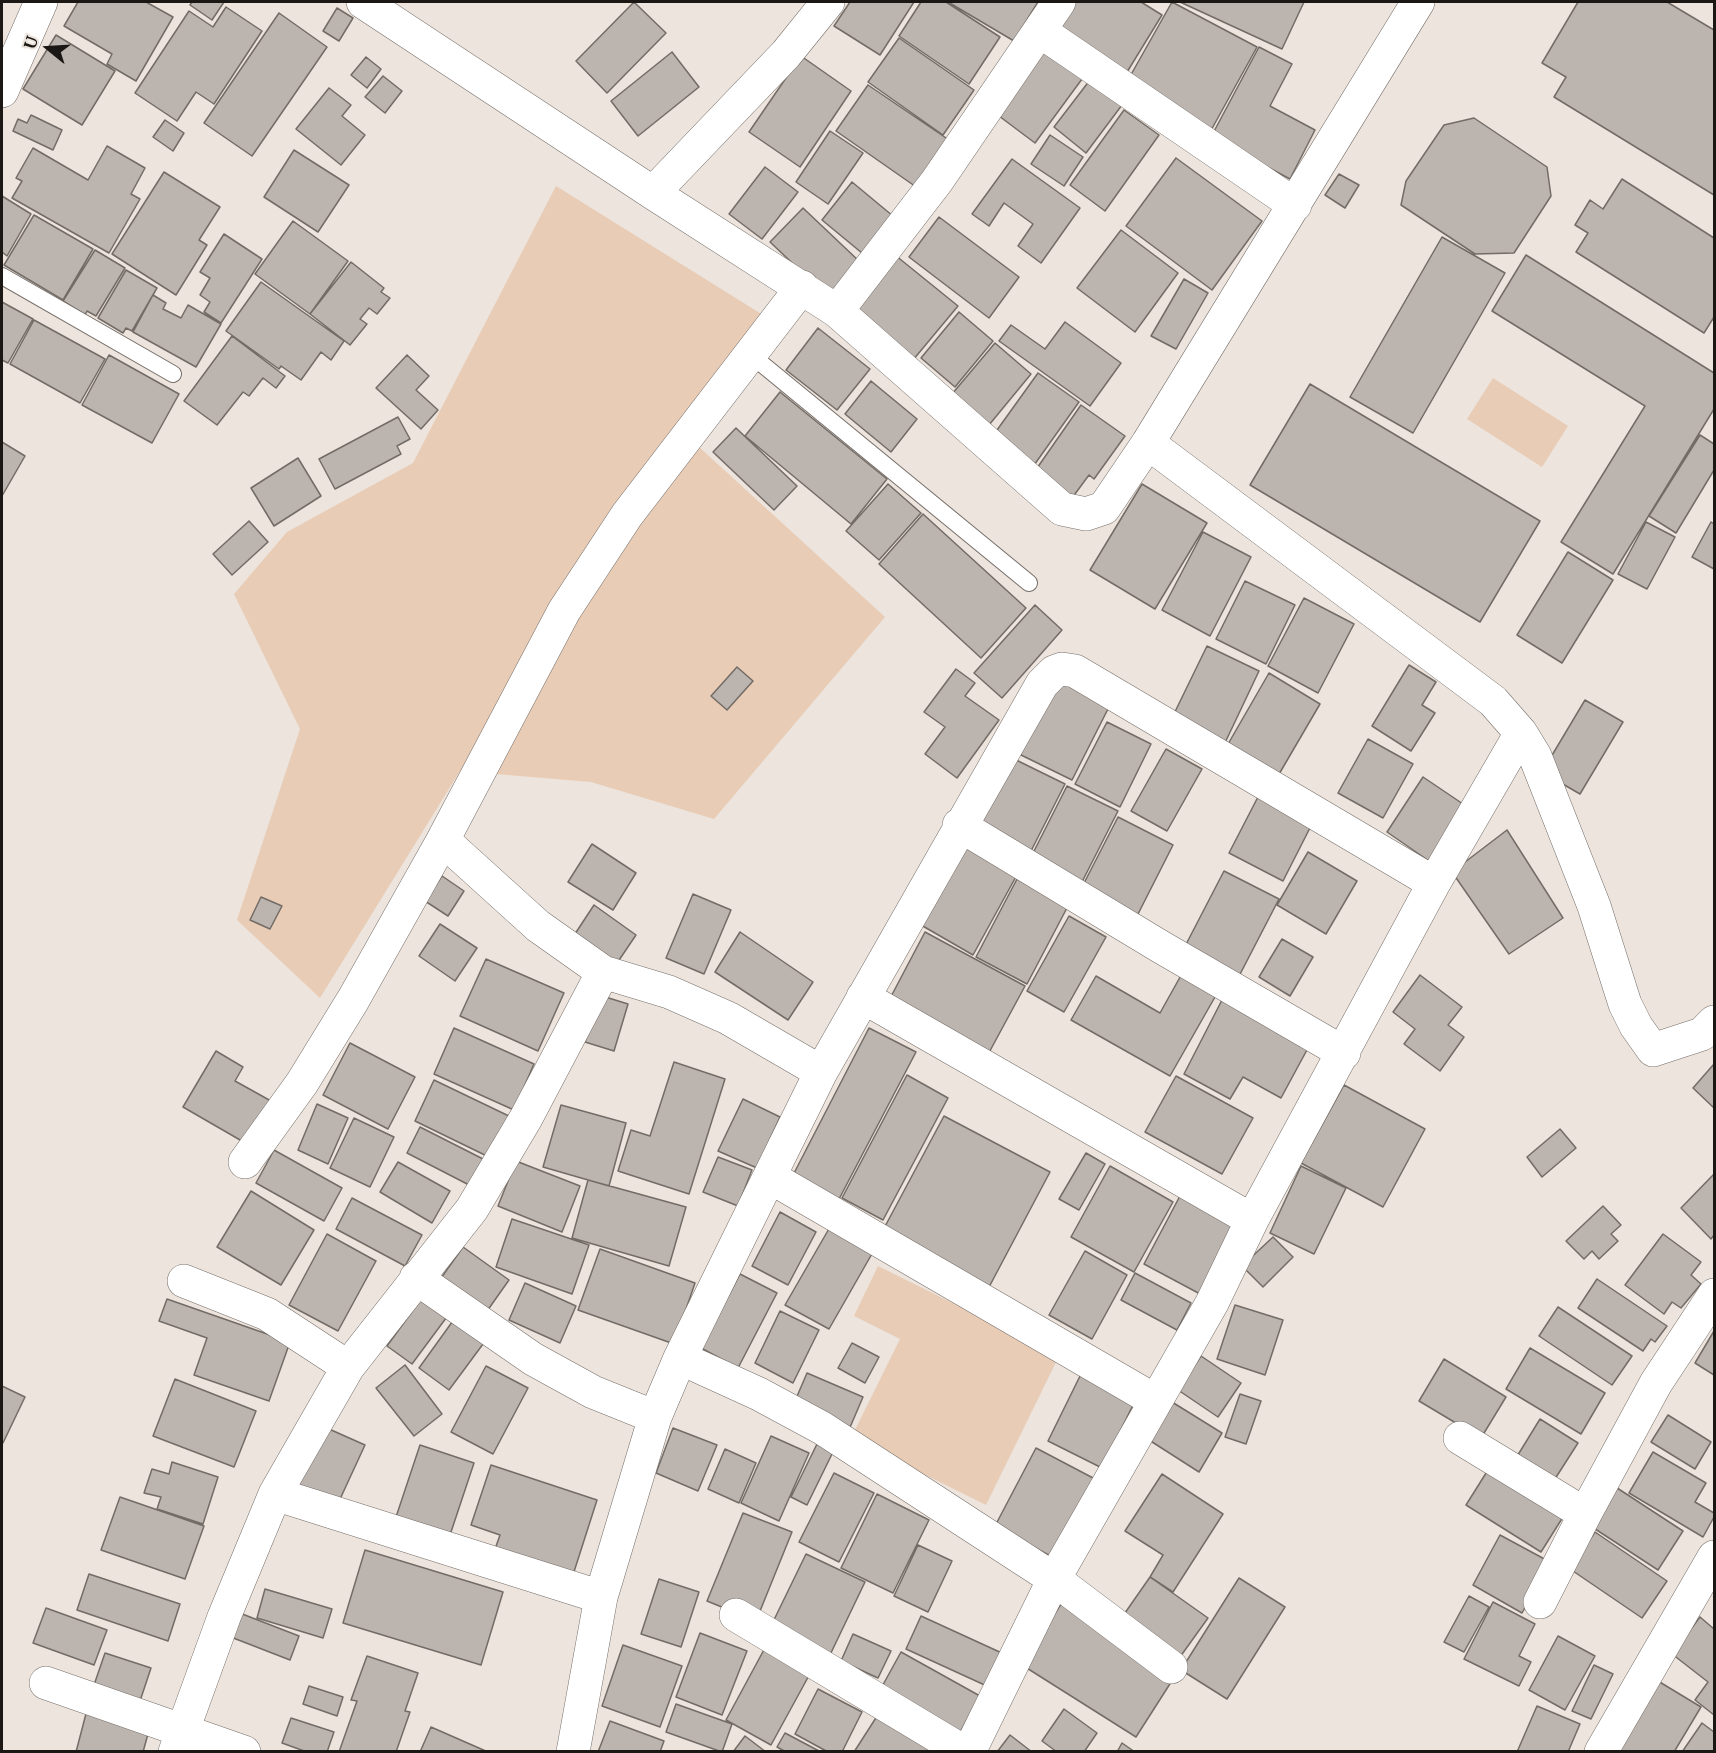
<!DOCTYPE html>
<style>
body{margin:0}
#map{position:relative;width:1716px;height:1753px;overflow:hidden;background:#ece4dd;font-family:Merriweather,serif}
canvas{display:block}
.frame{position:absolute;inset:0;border:3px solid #1a1715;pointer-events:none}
.north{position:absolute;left:18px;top:18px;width:60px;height:60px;-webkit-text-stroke:4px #ece4dd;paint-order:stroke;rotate:288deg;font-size:16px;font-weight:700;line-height:24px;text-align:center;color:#1a1715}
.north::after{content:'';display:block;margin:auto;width:21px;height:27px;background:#1a1715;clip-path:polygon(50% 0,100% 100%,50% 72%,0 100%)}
</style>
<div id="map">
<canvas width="1716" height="1753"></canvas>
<div class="frame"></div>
<div class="north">U</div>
</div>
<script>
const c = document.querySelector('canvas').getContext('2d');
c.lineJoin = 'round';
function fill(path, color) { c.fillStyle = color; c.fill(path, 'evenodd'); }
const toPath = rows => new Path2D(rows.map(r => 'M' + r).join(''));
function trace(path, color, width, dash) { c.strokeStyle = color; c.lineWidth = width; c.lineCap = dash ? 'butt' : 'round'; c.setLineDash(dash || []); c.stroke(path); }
fill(toPath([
 [556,186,771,320,699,447,885,617,714,819,591,782,460,771,320,998,237,920,300,729,234,594,287,532,413,463],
 [1493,378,1568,426,1542,467,1467,419],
 [878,1266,1059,1356,986,1505,851,1438,900,1339,854,1316]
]), '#e8ccb5');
const building = toPath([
 [78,2,146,2,173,17,136,81,107,64,112,54,64,26,78,2],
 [192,2,224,2,212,20,190,5,192,2],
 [634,2,666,33,607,93,576,61,634,2],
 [850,2,914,2,880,55,834,26,850,2],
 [921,2,946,2,1000,37,969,84,899,36,921,2],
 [948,2,1038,2,1014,41,948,2],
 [1075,2,1141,2,1162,15,1124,77,1055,35,1075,2],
 [1172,2,1257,47,1209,134,1124,87,1172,2],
 [1180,2,1304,2,1282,49,1180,2],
 [1578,2,1667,2,1714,30,1714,195,1554,97,1566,77,1542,63,1578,2],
 [226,7,262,31,214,104,196,92,177,121,135,93,189,11,213,27,226,7],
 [337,8,353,18,339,41,323,31,337,8],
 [279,13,327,47,252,156,204,123,279,13],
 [56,35,115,71,82,125,23,89,56,35],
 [899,38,974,90,943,135,868,82,899,38],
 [1039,46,1082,79,1035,143,991,110,1039,46],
 [1259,47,1292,64,1270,106,1315,130,1290,179,1211,137,1259,47],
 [672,52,699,87,638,136,611,101,672,52],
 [801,56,851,91,800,167,749,132,801,56],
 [366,57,381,69,367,88,351,75,366,57],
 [383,76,402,91,385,113,365,97,383,76],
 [1093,76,1125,101,1086,153,1054,127,1093,76],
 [868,85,952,142,919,189,836,131,868,85],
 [329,88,351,105,342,116,365,135,341,165,296,129,329,88],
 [1124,110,1159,135,1105,211,1070,185,1124,110],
 [31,115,62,130,53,150,13,131,18,119,27,123,31,115],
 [1474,118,1547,167,1551,196,1514,253,1475,254,1401,205,1406,181,1444,125,1474,118],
 [165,120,184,133,173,151,153,137,165,120],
 [830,131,863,153,828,204,796,182,830,131],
 [1050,135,1083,157,1064,186,1031,164,1050,135],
 [107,146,145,168,131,194,140,199,109,253,12,198,22,181,16,178,33,148,88,180,107,146],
 [294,150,349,185,318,232,264,197,294,150],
 [1176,158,1262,221,1212,290,1126,226,1176,158],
 [1012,159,1080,208,1041,263,1018,246,1033,224,1004,203,989,226,972,214,1012,159],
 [765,167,798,192,762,239,729,214,765,167],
 [164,172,220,207,199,240,207,245,176,295,112,254,164,172],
 [1339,174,1359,185,1345,208,1325,195,1339,174],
 [1622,179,1714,238,1714,317,1704,333,1576,252,1588,233,1575,225,1590,200,1603,209,1622,179],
 [852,182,899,221,868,258,822,220,852,182],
 [2,196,31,214,7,256,2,252,2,196],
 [803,208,860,262,827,296,770,242,803,208],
 [34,215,93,249,63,300,4,265,34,215],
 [939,217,1019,277,989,318,909,257,939,217],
 [293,221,348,261,310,314,255,274,293,221],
 [1121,230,1178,273,1135,332,1077,288,1121,230],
 [224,234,262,259,221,323,204,312,210,302,200,295,210,278,200,272,224,234],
 [1442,237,1505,273,1413,433,1350,397,1442,237],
 [95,250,125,268,96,316,87,311,85,315,63,301,95,250],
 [895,255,958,306,913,360,852,309,895,255],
 [1526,255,1714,373,1714,409,1613,574,1561,542,1645,406,1492,311,1526,255],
 [351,262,384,288,381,292,390,298,377,314,369,308,360,319,367,324,350,345,310,314,351,262],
 [126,270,157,288,132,331,126,328,123,333,98,318,126,270],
 [1184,279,1208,293,1176,349,1151,336,1184,279],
 [261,282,344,341,331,360,321,352,301,380,281,366,279,369,226,331,261,282],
 [153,295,166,303,163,309,181,318,188,305,221,324,196,367,133,332,153,295],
 [2,302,33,319,8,363,2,360,2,302],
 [959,312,993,341,955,387,921,358,959,312],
 [34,320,105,359,80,403,10,364,34,320],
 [1065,322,1121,363,1090,406,999,341,1011,325,1045,349,1065,322],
 [818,328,870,369,837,410,786,370,818,328],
 [232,336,285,376,276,388,263,378,249,396,243,392,217,425,184,401,232,336],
 [995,343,1031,374,989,425,952,394,995,343],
 [109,355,179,394,152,443,82,405,109,355],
 [407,355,429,376,416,390,438,410,421,429,376,388,407,355],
 [1038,373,1079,402,1032,468,992,437,1038,373],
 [871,381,917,419,891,452,845,414,871,381],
 [1310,384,1540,521,1480,622,1250,485,1310,384],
 [780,392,887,479,851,524,745,436,780,392],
 [1081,405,1125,436,1094,479,1089,475,1072,498,1035,471,1081,405],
 [398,417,410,439,397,446,401,454,335,489,319,459,398,417],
 [736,428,797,486,774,510,713,452,736,428],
 [1700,435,1714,444,1714,470,1676,533,1649,516,1700,435],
 [2,442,25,456,2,496,2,442],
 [298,458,321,496,274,526,251,488,298,458],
 [888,484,921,513,879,560,846,531,888,484],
 [1142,484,1207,523,1155,609,1090,570,1142,484],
 [923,514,1026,608,981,658,879,564,923,514],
 [249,521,268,542,232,575,213,554,249,521],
 [1646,522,1675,537,1647,589,1618,574,1646,522],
 [1711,522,1714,524,1714,569,1692,557,1711,522],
 [1203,532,1251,557,1210,636,1162,610,1203,532],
 [1568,552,1613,580,1562,663,1517,635,1568,552],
 [1245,581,1295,605,1266,664,1216,639,1245,581],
 [1304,598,1354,624,1318,693,1268,666,1304,598],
 [1035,605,1062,630,1002,698,974,673,1035,605],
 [1207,646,1259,671,1223,747,1170,722,1207,646],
 [1409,665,1436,682,1422,705,1435,713,1411,751,1372,726,1409,665],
 [737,667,753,681,727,710,711,696,737,667],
 [956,669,975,683,965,696,999,720,957,778,925,754,945,727,924,712,956,669],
 [1269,673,1320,704,1275,781,1224,751,1269,673],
 [1058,678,1110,705,1072,780,1019,754,1058,678],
 [1585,700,1623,722,1580,794,1542,772,1585,700],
 [1107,722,1151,744,1120,807,1075,784,1107,722],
 [1368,739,1413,764,1383,818,1338,793,1368,739],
 [1166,749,1202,769,1167,831,1131,811,1166,749],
 [1010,757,1065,784,1030,853,975,826,1010,757],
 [1423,777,1466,806,1429,861,1387,832,1423,777],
 [1067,786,1118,811,1082,882,1031,857,1067,786],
 [1260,793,1314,820,1283,881,1229,853,1260,793],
 [1118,817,1173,845,1136,918,1081,889,1118,817],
 [1507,830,1563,918,1509,954,1452,872,1507,830],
 [592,844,636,873,613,910,568,882,592,844],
 [965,845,1018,873,973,955,921,925,965,845],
 [1308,852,1357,881,1326,934,1277,905,1308,852],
 [1224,871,1279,899,1236,982,1181,954,1224,871],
 [442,876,464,891,448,916,425,901,442,876],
 [1017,879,1068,906,1027,984,976,957,1017,879],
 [693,894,731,910,704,974,666,958,693,894],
 [261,897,282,906,270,929,250,920,261,897],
 [594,905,636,935,611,972,569,943,594,905],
 [1069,916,1106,937,1064,1012,1027,991,1069,916],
 [440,924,477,948,455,981,419,956,440,924],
 [740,932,813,982,788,1020,715,972,740,932],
 [925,932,1025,986,985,1060,886,1006,925,932],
 [1282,939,1313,957,1290,996,1259,977,1282,939],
 [486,959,564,993,538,1051,460,1016,486,959],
 [1184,970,1219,990,1170,1076,1071,1020,1096,976,1160,1013,1184,970],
 [1420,975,1462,1007,1448,1025,1464,1037,1440,1071,1404,1044,1415,1029,1393,1012,1420,975],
 [599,995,628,1004,614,1051,585,1042,599,995],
 [1222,1000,1308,1048,1281,1098,1243,1077,1230,1099,1184,1074,1222,1000],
 [454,1028,534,1064,514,1110,434,1074,454,1028],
 [869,1028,916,1052,838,1201,792,1177,869,1028],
 [350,1043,415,1077,388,1129,323,1095,350,1043],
 [216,1051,243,1067,235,1081,271,1101,247,1144,183,1107,216,1051],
 [674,1062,725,1079,689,1194,618,1171,631,1130,650,1136,674,1062],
 [1714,1064,1714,1108,1693,1088,1714,1064],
 [907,1075,948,1098,883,1220,842,1198,907,1075],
 [1176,1076,1253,1118,1222,1174,1145,1132,1176,1076],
 [434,1080,513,1118,493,1159,415,1121,434,1080],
 [1344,1085,1425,1129,1383,1207,1301,1163,1344,1085],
 [743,1099,780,1117,757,1168,718,1151,743,1099],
 [317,1104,348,1118,328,1164,298,1150,317,1104],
 [561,1105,626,1123,609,1186,543,1167,561,1105],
 [944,1116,1050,1172,988,1289,882,1232,944,1116],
 [354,1118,394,1137,370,1187,330,1168,354,1118],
 [420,1127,487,1161,473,1187,407,1153,420,1127],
 [1560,1129,1576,1148,1542,1177,1527,1157,1560,1129],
 [274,1150,342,1188,324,1221,256,1183,274,1150],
 [1086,1153,1105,1164,1079,1210,1059,1199,1086,1153],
 [718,1157,752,1170,738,1206,703,1192,718,1157],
 [516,1161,580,1186,562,1232,498,1206,516,1161],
 [398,1162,450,1191,432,1223,380,1192,398,1162],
 [1110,1166,1173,1202,1134,1272,1071,1237,1110,1166],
 [1301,1166,1346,1188,1314,1254,1270,1233,1301,1166],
 [1714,1174,1714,1235,1711,1239,1681,1208,1714,1174],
 [588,1180,686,1207,669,1266,572,1238,588,1180],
 [251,1191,314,1230,281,1285,217,1247,251,1191],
 [1181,1194,1239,1225,1202,1295,1144,1264,1181,1194],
 [352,1198,422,1235,405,1266,336,1229,352,1198],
 [1603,1206,1621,1225,1611,1234,1618,1241,1599,1259,1592,1251,1584,1259,1566,1241,1603,1206],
 [780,1212,816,1232,788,1285,752,1266,780,1212],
 [512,1219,589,1245,572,1294,496,1267,512,1219],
 [830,1227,873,1252,829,1329,785,1305,830,1227],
 [327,1234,376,1261,338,1331,289,1305,327,1234],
 [1663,1234,1701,1262,1691,1275,1701,1284,1681,1308,1672,1302,1664,1314,1625,1285,1663,1234],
 [1273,1237,1293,1257,1263,1287,1242,1266,1273,1237],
 [463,1247,509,1280,480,1321,434,1288,463,1247],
 [600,1249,695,1283,674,1344,578,1310,600,1249],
 [1085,1251,1127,1275,1092,1339,1049,1315,1085,1251],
 [1135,1273,1191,1303,1177,1330,1121,1300,1135,1273],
 [740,1274,777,1293,738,1368,701,1348,740,1274],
 [1597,1279,1667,1326,1655,1342,1651,1339,1643,1351,1578,1308,1597,1279],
 [525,1283,576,1306,560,1343,509,1320,525,1283],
 [427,1291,452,1310,412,1364,387,1346,427,1291],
 [167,1299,290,1342,269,1401,194,1375,207,1338,159,1321,167,1299],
 [1235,1305,1283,1320,1265,1375,1217,1359,1235,1305],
 [1558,1307,1632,1356,1612,1385,1539,1336,1558,1307],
 [780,1311,819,1330,793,1383,755,1363,780,1311],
 [455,1318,486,1340,449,1390,419,1368,455,1318],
 [1714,1331,1714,1375,1695,1363,1714,1331],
 [852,1343,879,1357,865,1383,838,1368,852,1343],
 [1530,1348,1605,1393,1581,1434,1506,1389,1530,1348],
 [1201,1356,1241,1383,1218,1417,1178,1390,1201,1356],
 [1444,1359,1506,1397,1481,1438,1419,1401,1444,1359],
 [405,1365,442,1414,414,1436,376,1388,405,1365],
 [486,1366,528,1388,493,1454,451,1432,486,1366],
 [807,1373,863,1397,848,1432,792,1408,807,1373],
 [1081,1374,1135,1401,1102,1468,1048,1441,1081,1374],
 [175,1379,256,1411,234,1467,153,1436,175,1379],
 [2,1386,25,1397,3,1443,2,1443,2,1386],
 [1240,1394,1261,1401,1246,1444,1225,1437,1240,1394],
 [1172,1402,1222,1433,1199,1472,1149,1440,1172,1402],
 [1668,1415,1711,1442,1695,1469,1651,1442,1668,1415],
 [1540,1419,1578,1443,1553,1482,1516,1458,1540,1419],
 [320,1425,365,1445,335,1510,291,1490,320,1425],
 [673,1428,717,1445,698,1491,656,1473,673,1428],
 [771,1436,809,1453,779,1521,741,1503,771,1436],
 [817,1444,833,1452,807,1505,791,1497,817,1444],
 [420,1445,474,1463,449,1538,395,1520,420,1445],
 [1036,1448,1095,1479,1054,1558,995,1526,1036,1448],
 [725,1449,756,1463,739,1503,708,1489,725,1449],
 [1653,1452,1706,1483,1695,1502,1714,1513,1714,1517,1703,1537,1629,1493,1653,1452],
 [172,1462,218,1477,203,1524,157,1509,161,1497,144,1493,152,1469,169,1474,172,1462],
 [1493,1462,1568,1509,1541,1552,1466,1505,1493,1462],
 [491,1465,597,1500,572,1578,494,1552,500,1535,471,1525,491,1465],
 [834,1473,874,1493,839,1562,799,1542,834,1473],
 [1162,1474,1223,1514,1173,1592,1150,1577,1163,1555,1125,1531,1162,1474],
 [1611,1484,1683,1531,1658,1570,1586,1523,1611,1484],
 [877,1494,929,1520,893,1593,841,1568,877,1494],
 [120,1497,204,1526,185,1579,101,1550,120,1497],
 [743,1513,792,1532,756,1621,707,1601,743,1513],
 [1595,1532,1667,1581,1642,1618,1570,1569,1595,1532],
 [1500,1535,1550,1562,1522,1613,1473,1585,1500,1535],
 [918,1545,952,1561,928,1612,894,1596,918,1545],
 [365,1550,503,1592,481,1665,343,1623,365,1550],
 [806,1554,865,1582,829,1657,770,1628,806,1554],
 [89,1574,180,1604,168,1641,77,1610,89,1574],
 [1150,1577,1208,1618,1175,1664,1118,1623,1150,1577],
 [1239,1578,1285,1607,1227,1699,1181,1670,1239,1578],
 [659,1579,699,1592,681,1647,641,1634,659,1579],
 [265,1589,332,1609,323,1638,257,1618,265,1589],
 [1469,1596,1489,1607,1464,1652,1444,1642,1469,1596],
 [1493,1602,1535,1624,1519,1656,1531,1662,1519,1686,1464,1659,1493,1602],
 [1061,1604,1175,1676,1136,1737,1022,1665,1061,1604],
 [46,1608,107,1630,94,1665,33,1643,46,1608],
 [232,1610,299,1636,290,1660,223,1634,232,1610],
 [921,1616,1004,1654,989,1687,906,1649,921,1616],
 [1700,1617,1714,1629,1714,1715,1695,1700,1708,1682,1672,1654,1700,1617],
 [700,1633,747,1651,722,1715,676,1697,700,1633],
 [853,1634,891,1651,878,1678,841,1661,853,1634],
 [1558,1636,1595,1656,1565,1710,1529,1690,1558,1636],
 [623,1645,682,1666,660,1727,602,1706,623,1645],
 [766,1646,812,1670,771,1745,726,1720,766,1646],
 [901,1652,980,1696,958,1736,879,1692,901,1652],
 [105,1653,151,1668,140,1701,94,1685,105,1653],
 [367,1656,418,1673,405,1711,410,1712,396,1752,339,1752,357,1701,351,1700,367,1656],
 [1594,1665,1613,1674,1591,1719,1572,1711,1594,1665],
 [1653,1678,1701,1707,1674,1752,1617,1752,1653,1678],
 [309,1686,343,1697,337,1716,303,1704,309,1686],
 [818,1689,862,1712,842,1752,828,1752,795,1734,818,1689],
 [676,1704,732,1724,722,1752,666,1732,676,1704],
 [88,1706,151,1723,143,1752,76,1752,88,1706],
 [1537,1706,1580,1724,1568,1752,1517,1752,1537,1706],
 [1064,1709,1097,1733,1084,1752,1057,1752,1042,1741,1064,1709],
 [881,1710,944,1752,854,1752,881,1710],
 [291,1718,334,1732,327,1752,307,1752,282,1743,291,1718],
 [610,1721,664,1741,660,1752,598,1752,610,1721],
 [1702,1723,1714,1732,1714,1752,1682,1752,1702,1723],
 [431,1727,488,1752,420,1752,431,1727],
 [785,1733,821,1752,786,1752,777,1747,785,1733],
 [1010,1735,1032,1752,997,1752,1010,1735],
 [745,1736,766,1752,733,1752,745,1736],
 [1122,1743,1135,1752,1117,1752,1122,1743]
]);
fill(building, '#bcb4ae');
trace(building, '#736c66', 1.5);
const lane = toPath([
 [2,276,173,374],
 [751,355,1029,583]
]);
const street = toPath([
 [363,2,653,193,837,311,1062,509,1086,514,1104,508,1148,443,1418,2],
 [1040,31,1295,205],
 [2,91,41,2],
 [653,193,786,54,828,2],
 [802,287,627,515,564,611,443,840,538,926,603,972,669,992,728,1018,821,1072,1042,684,1054,672,1062,669,1075,671,1434,883,1521,733],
 [837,311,937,181,1059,2],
 [1148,443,1493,701,1521,733,1535,756,1594,906,1625,1004,1636,1026,1653,1050,1702,1034,1714,1022],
 [959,825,1161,947,1344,1053],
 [863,997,1252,1220],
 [245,1162,302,1083,353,1000,443,840],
 [770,1177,1154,1400],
 [416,1278,533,1359,593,1392,655,1417],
 [184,1281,267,1314,348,1367],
 [680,1358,759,1394,822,1428,1054,1579,1171,1667],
 [1460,1438,1585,1514],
 [275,1494,601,1597],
 [1540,1602,1585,1514,1656,1383,1714,1295],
 [736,1615,964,1752],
 [46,1683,244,1752],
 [175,1752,224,1617,275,1494,348,1367,472,1209,526,1118,603,972],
 [573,1752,601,1597,655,1417,680,1358,821,1072],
 [969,1752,1054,1579,1212,1303,1252,1220,1434,883],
 [1601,1752,1714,1557]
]);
trace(lane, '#766e69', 18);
trace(street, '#766e69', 34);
trace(lane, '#fff', 16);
trace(street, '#fff', 33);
</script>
